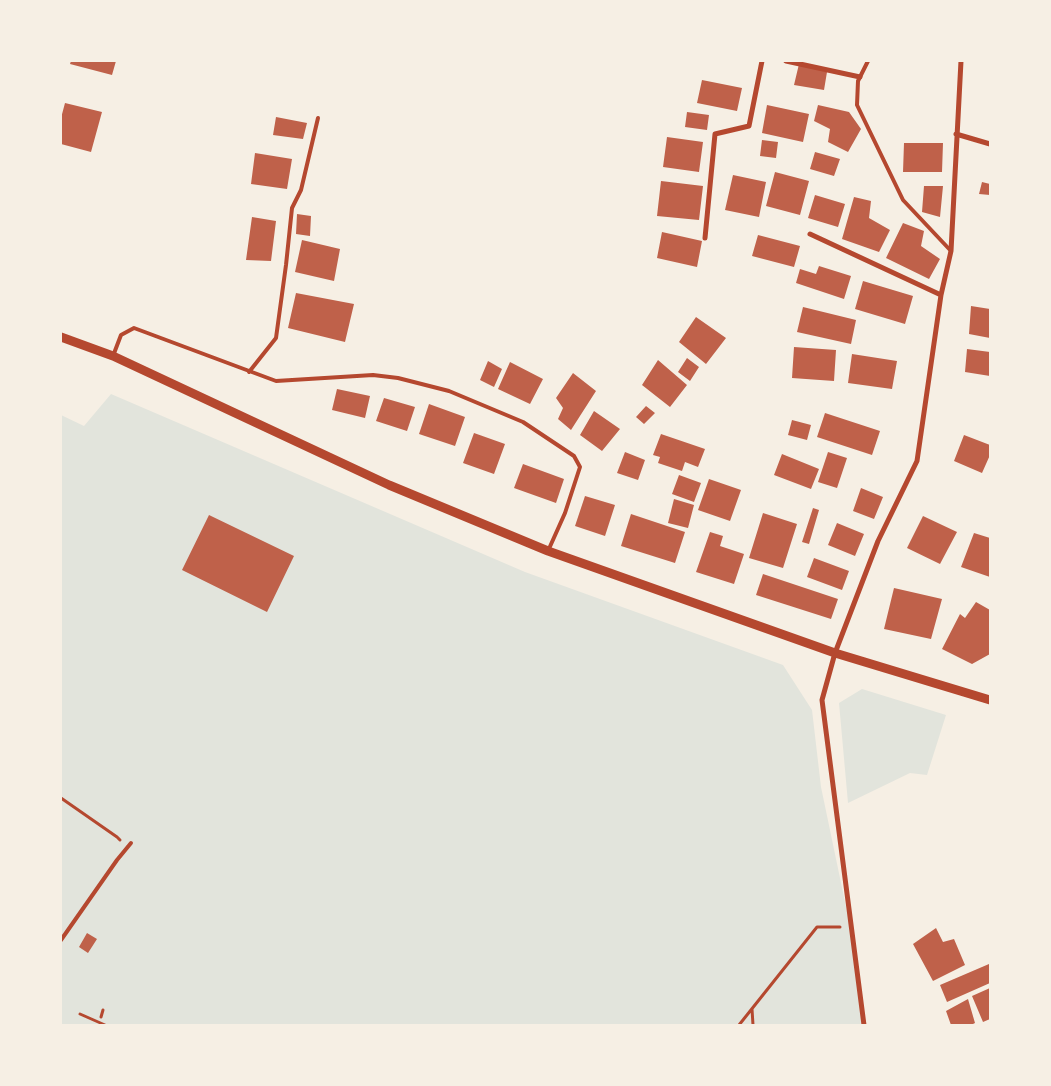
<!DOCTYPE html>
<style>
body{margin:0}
#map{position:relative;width:1051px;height:1086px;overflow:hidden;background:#f6efe4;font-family:"Fira Sans Condensed",sans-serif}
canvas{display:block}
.frame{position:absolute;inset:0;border:62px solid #f6efe4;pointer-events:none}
</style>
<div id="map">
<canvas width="1051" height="1086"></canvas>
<div class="frame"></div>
</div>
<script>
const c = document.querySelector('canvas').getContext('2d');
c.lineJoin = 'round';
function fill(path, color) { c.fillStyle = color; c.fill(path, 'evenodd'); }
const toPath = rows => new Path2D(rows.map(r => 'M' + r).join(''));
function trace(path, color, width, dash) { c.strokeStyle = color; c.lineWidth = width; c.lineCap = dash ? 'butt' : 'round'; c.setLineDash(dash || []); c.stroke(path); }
fill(toPath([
 [111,394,525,572,783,665,812,710,821,787,850,926,864,1025,61,1025,61,415,84,426],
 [862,689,946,715,927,775,910,773,848,803,839,703]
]), '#e2e4dc');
fill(toPath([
 [71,61,116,61,112,75,70,64],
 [799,64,827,72,824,90,794,85],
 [702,80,742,88,737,111,697,103],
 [65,103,102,112,91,152,61,144,61,118],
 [767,105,809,114,803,142,762,133],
 [818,105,849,112,861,129,848,152,828,142,830,129,814,121],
 [687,112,709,115,707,130,685,127],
 [276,117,307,123,303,139,273,135],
 [667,137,703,142,699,172,663,167],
 [762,140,778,142,776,158,760,156],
 [904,143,943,143,942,172,903,172],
 [815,152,840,159,834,176,810,169],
 [255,153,292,159,287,189,251,184],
 [775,172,809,181,800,215,766,206],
 [733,175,766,182,759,217,725,210],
 [661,181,703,186,699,220,657,216],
 [982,182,990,184,990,195,979,194],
 [924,186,943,186,940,217,922,212],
 [815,195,845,204,838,227,808,218],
 [854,197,871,201,869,218,890,230,879,252,842,239],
 [297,214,311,216,310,236,296,234],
 [252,217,276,221,271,261,246,260],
 [903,223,924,231,921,246,940,259,929,279,886,258],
 [662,232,702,241,697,267,657,258],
 [758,235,800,246,794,267,752,256],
 [302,240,340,249,334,281,295,272],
 [819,266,851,276,844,299,796,283,800,269,816,274],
 [863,281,913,296,905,324,855,309],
 [296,293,354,304,345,342,288,328],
 [971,306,990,309,990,338,969,334],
 [803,307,856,320,851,344,797,332],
 [696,317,726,338,706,364,679,342],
 [794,347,836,350,834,381,792,378],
 [967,349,990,352,990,376,965,372],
 [852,354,897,361,892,389,848,383],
 [687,358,699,367,690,381,678,372],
 [658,360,687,385,670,407,642,385],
 [488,361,502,369,494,387,480,380],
 [510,362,543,379,530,404,498,389],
 [573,373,596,391,571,430,558,419,563,408,556,398],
 [337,389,370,396,365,418,332,410],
 [384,398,415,407,407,431,376,421],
 [429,404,465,417,455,446,419,434],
 [646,406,655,413,644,424,636,417],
 [594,411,620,429,602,451,580,435],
 [825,413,880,431,872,455,817,437],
 [792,420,811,425,807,440,788,435],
 [474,433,505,444,494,474,463,463],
 [661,434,705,449,698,467,685,462,682,471,658,463,660,457,653,455],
 [964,435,990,445,990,455,982,473,954,461],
 [625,452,645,460,638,480,617,473],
 [828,452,847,458,837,488,818,482],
 [782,454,819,469,811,489,774,475],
 [523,464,564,479,556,503,514,488],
 [679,475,701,483,694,502,672,494],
 [709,479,741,490,730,521,698,510],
 [861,488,883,497,874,519,853,511],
 [585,496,615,505,605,536,575,526],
 [674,499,694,505,688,528,668,523],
 [813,508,819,510,809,544,802,542],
 [763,513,797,524,783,568,749,558],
 [631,514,685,532,675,563,621,546],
 [209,515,294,556,267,612,182,570],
 [923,516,957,532,940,564,907,548],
 [837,523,864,534,855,556,828,545],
 [710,532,723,536,720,546,744,554,734,584,696,572],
 [974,533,990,538,990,577,961,567],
 [814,558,849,571,842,590,807,577],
 [763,574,838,599,831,619,756,595],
 [894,588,942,599,931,639,884,629],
 [976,602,990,610,990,654,972,664,942,649,960,614,965,618],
 [936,928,943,942,954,939,965,965,933,981,913,944],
 [87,933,97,939,88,953,79,947],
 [989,964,990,983,947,1002,940,985],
 [990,988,990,1019,983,1022,972,996],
 [968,999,975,1023,971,1025,951,1025,946,1011]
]), '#bf614a');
trace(toPath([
 [61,798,117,837,120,840],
 [752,1009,753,1025],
 [80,1014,105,1025],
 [101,1017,103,1010],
 [739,1025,817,927,840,927]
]), '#b5482f', 3);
trace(toPath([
 [868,61,858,81,857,105,903,200,951,251],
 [113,356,121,335,134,328,276,381,373,375,398,378,449,391,523,422,574,456,580,467,565,513,548,551],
 [249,372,276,338,286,265,292,208,301,190,318,118],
 [61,940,117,860,131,843]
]), '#b5482f', 4);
trace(toPath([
 [786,61,860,77],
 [956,134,990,144],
 [810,234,941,295],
 [705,238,715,134,749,126,762,61],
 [864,1025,822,700,835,653,878,541,917,461,941,295,951,251,961,61]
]), '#b5482f', 5);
trace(toPath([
 [61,337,113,356,389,485,548,551,835,653,990,700]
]), '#b5482f', 9);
</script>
